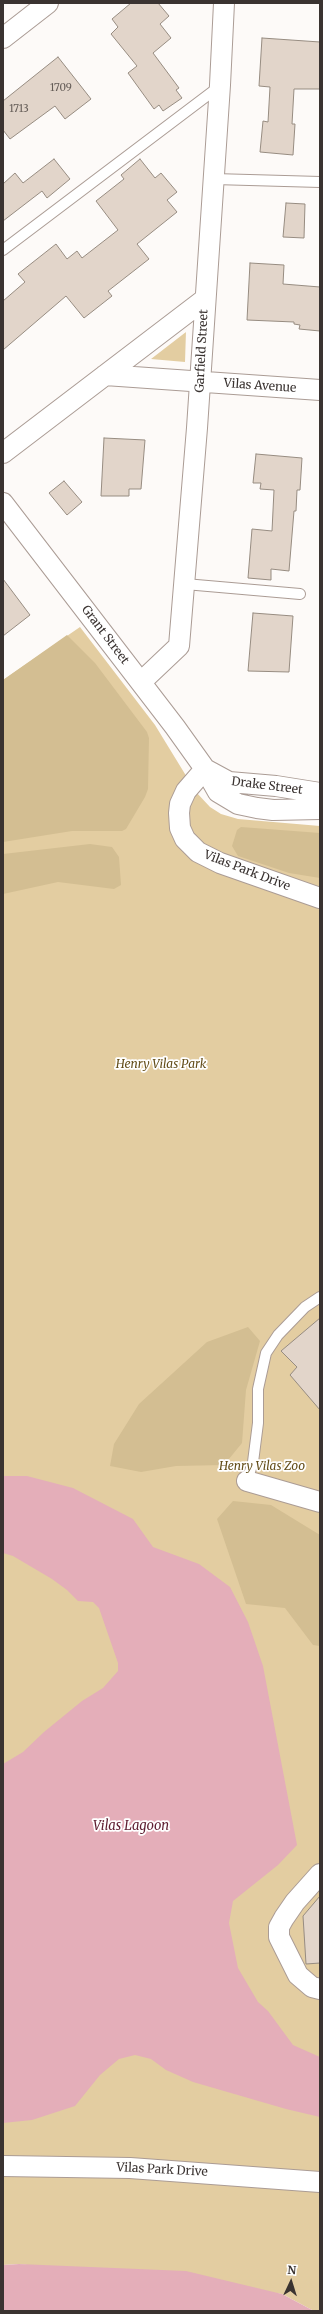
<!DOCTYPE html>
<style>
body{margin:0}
#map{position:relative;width:323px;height:2314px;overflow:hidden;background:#fdfaf8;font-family:Merriweather,serif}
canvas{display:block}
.frame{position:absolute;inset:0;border:4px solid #3a3331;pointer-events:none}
.north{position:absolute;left:271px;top:2262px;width:40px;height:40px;-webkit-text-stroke:3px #fff;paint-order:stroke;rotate:4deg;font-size:11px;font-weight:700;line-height:16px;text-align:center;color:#3a3331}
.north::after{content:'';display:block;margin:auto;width:14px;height:18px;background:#3a3331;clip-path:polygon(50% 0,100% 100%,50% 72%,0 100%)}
</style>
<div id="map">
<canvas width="323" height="2314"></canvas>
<div class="frame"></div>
<div class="north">N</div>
</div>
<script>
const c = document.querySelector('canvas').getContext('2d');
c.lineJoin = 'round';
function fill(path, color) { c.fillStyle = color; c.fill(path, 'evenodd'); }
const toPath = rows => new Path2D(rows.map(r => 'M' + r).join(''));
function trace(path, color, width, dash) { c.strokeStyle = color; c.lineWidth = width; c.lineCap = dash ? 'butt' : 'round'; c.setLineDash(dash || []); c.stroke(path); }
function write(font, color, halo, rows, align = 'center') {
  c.font = font + ' Merriweather,serif'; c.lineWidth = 3.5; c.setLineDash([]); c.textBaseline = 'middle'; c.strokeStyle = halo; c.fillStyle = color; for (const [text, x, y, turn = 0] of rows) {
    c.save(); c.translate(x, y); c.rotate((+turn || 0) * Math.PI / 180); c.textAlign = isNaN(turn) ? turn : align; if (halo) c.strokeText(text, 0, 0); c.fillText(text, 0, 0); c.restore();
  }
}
fill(toPath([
 [186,331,185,362,151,359,186,332],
 [80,627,155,725,196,792,210,807,221,814,238,819,320,826,320,2311,314,2311,282,2294,19,2264,3,2265,3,680]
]), '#e3cda1');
fill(toPath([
 [67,635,95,663,147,732,149,738,148,789,145,797,126,829,122,831,72,831,3,842,3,680],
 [241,827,320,833,320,878,289,873,238,856,232,846,237,830],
 [90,844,112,847,119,857,121,885,114,889,58,882,3,894,3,854],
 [248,1327,260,1341,246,1390,242,1443,224,1465,176,1466,141,1472,110,1466,114,1444,139,1404,207,1342],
 [233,1501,271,1505,320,1535,320,1646,313,1645,285,1608,246,1604,217,1519]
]), '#d3be92');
fill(toPath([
 [3,1476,27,1476,73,1488,133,1519,153,1547,199,1564,230,1587,248,1622,263,1666,297,1845,278,1865,233,1901,229,1923,238,1968,258,2002,268,2011,293,2045,320,2057,320,2117,286,2109,193,2082,166,2070,151,2059,135,2055,119,2059,100,2075,75,2106,32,2120,3,2123,3,1764,23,1752,44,1732,82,1701,103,1688,118,1671,118,1663,99,1608,93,1602,78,1601,67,1590,52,1579,13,1556,3,1553],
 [19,2264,186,2271,282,2294,314,2311,3,2311,3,2265]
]), '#e4aeb9');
const building = toPath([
 [131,3,158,3,169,16,160,24,171,38,153,53,179,88,176,90,182,98,163,111,159,105,154,109,128,73,137,66,111,34,118,27,112,19,131,3],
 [262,38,320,42,320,89,294,89,292,124,295,124,293,155,260,152,263,121,268,122,270,87,259,86,262,38],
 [58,57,91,99,65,119,55,106,10,139,3,130,3,101,58,57],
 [54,159,70,179,47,198,42,191,3,221,3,184,15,173,23,183,54,159],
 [140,159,155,178,161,173,177,192,167,200,177,212,137,244,149,259,108,291,112,296,84,318,66,296,3,350,3,301,25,282,18,274,56,244,67,259,77,251,82,258,118,230,96,201,124,179,121,175,140,159],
 [286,203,305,204,304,238,283,237,286,203],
 [250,263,284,265,283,284,320,287,320,331,299,329,300,325,294,324,294,322,247,320,250,263],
 [104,438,145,440,141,489,129,489,129,496,101,496,104,438],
 [256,454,302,458,300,490,297,490,296,511,294,511,289,571,271,569,271,580,248,578,252,529,272,531,274,490,260,489,261,483,253,483,256,454],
 [64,481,82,502,67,515,49,493,64,481],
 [3,579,30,615,3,636,3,579],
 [253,613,293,616,289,672,248,671,253,613],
 [320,1318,320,1410,290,1375,297,1367,281,1351,320,1318],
 [320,1896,320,1963,306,1964,303,1916,320,1896]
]);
fill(building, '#e2d5ca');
trace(building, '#978c81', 1);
const lane = toPath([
 [214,179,320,182],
 [3,250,220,86],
 [185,584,300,594],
 [247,1481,253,1462,258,1423,258,1389,266,1353,278,1335,305,1307,320,1297]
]);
const street = toPath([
 [3,38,48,3],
 [105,375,320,390],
 [3,453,205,299],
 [3,503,175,727,205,769,218,792,238,804,257,808,273,810,320,809],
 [141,682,179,646,197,428,220,85,224,3],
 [205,769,186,791,180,804,179,813,180,828,185,839,198,852,220,863,320,898],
 [205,769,229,782,276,786,320,793],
 [247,1481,320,1502],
 [320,1874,295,1902,284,1918,279,1927,279,1937,298,1975,312,1987,320,1989],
 [3,2166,130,2168,320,2182]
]);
trace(lane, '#ab9c95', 12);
trace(street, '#ab9c95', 22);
trace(lane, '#fff', 10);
trace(street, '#fff', 20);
write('10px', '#645c57', null, [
 ["1709",61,88],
 ["1713",19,109]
]);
write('12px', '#3a3331', '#fff', [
 ["Garfield Street",202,351,-87],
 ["Vilas Avenue",260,386,4],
 ["Grant Street",105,635,53],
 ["Drake Street",267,786,7],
 ["Vilas Park Drive",247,871,21],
 ["Vilas Park Drive",162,2170,3]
]);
write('italic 12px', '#644e1a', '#fff', [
 ["Henry Vilas Park",161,1065],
 ["Henry Vilas Zoo",262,1467]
]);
write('italic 13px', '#5f1f32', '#fff', [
 ["Vilas Lagoon",131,1826]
]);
</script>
